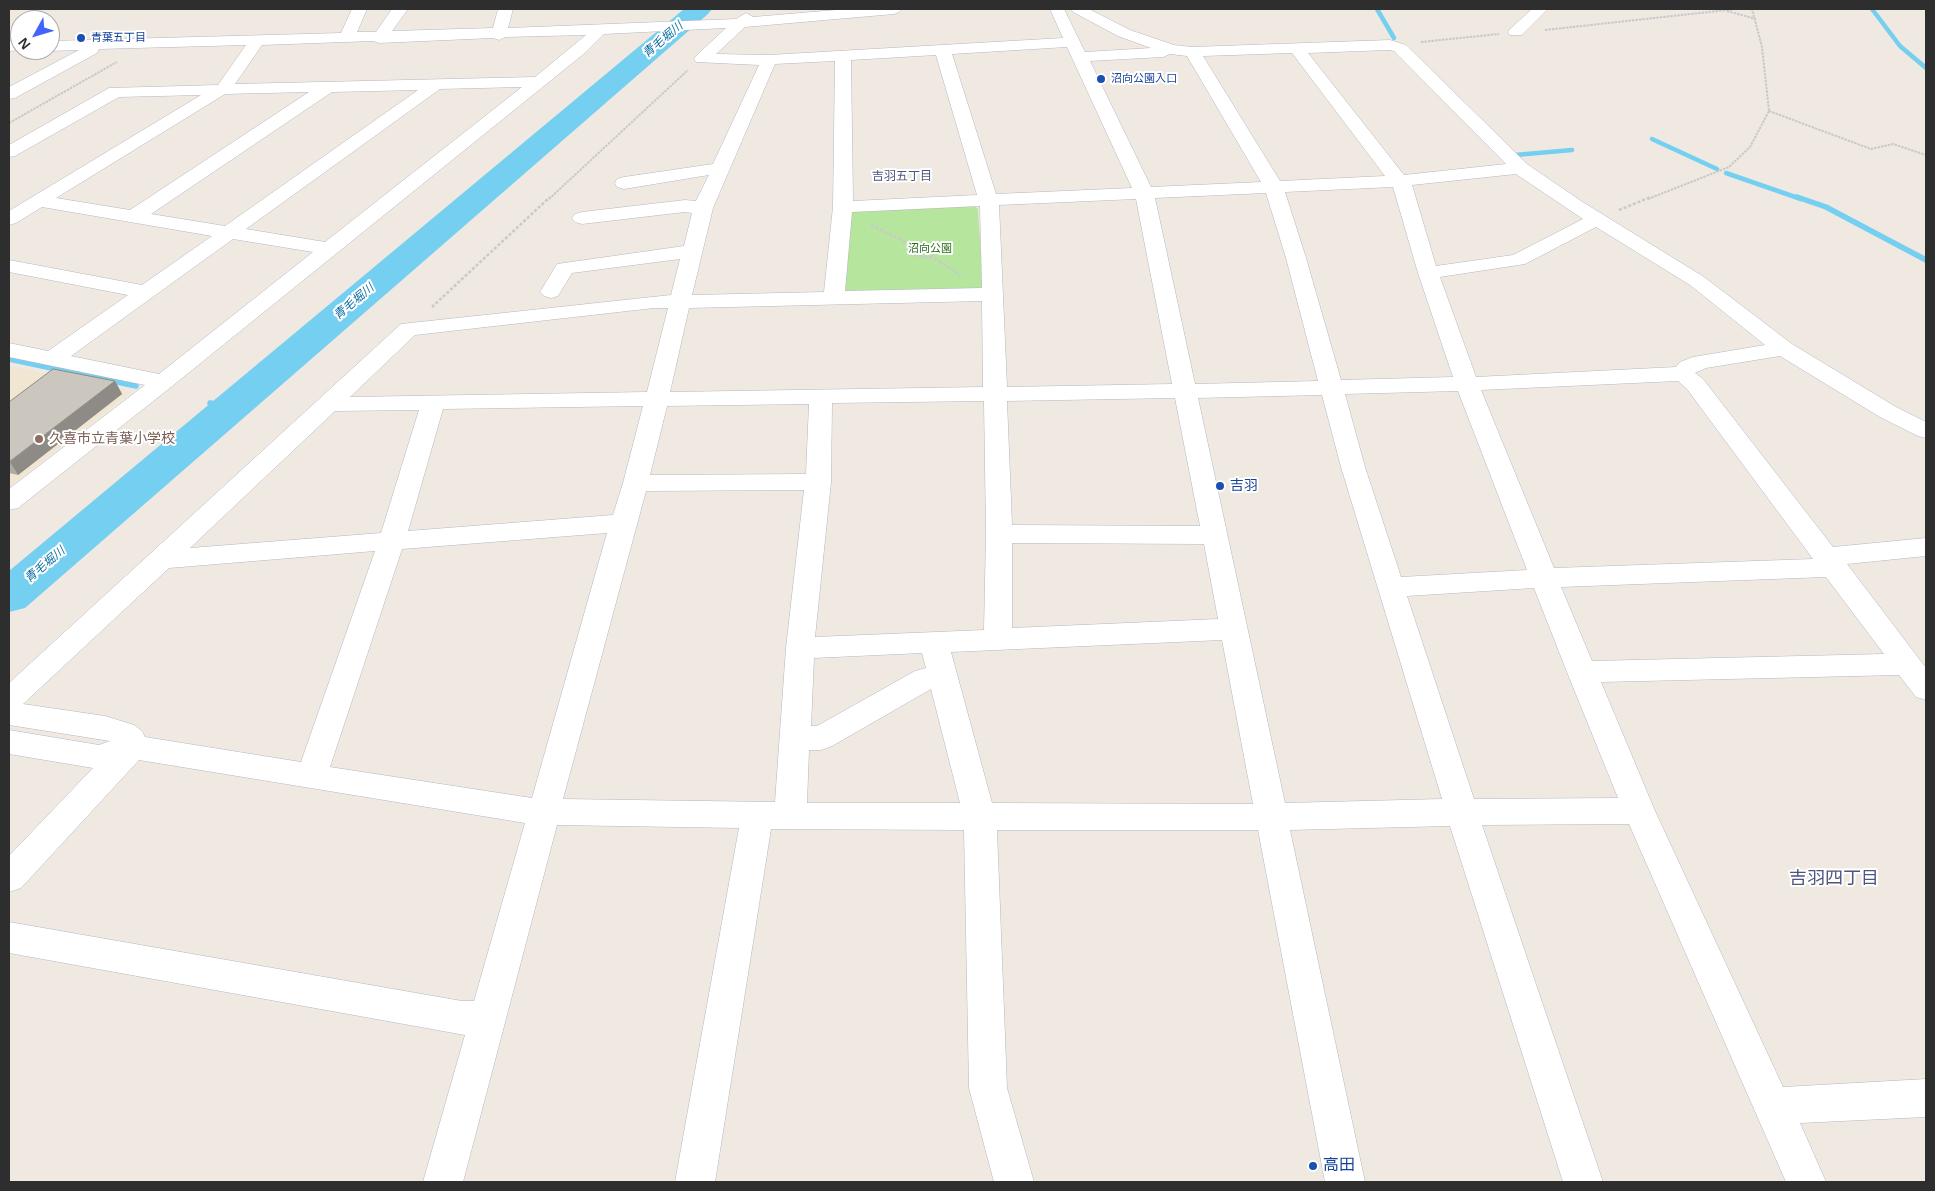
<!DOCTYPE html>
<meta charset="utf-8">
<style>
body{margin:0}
#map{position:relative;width:1935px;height:1191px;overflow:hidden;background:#efe9e1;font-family:Helvetica,sans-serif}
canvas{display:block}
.frame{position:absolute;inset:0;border:10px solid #2e2e2e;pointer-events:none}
.north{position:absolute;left:10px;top:10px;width:50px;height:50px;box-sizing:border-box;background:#fff;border:1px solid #ababab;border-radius:50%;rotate:231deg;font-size:14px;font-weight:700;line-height:20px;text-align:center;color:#2e2e2e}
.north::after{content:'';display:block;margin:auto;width:18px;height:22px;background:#4264fb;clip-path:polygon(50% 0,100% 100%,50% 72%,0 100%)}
</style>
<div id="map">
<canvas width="1935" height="1191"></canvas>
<div class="frame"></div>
<div class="north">N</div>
</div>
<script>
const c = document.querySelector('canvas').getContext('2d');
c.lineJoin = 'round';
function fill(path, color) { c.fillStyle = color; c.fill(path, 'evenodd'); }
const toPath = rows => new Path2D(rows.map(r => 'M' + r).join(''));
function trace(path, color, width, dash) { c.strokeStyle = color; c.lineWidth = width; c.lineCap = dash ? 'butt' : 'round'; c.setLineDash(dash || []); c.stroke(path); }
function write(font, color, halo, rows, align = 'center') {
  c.font = font + ' Helvetica,"Noto Sans JP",sans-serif'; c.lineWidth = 4; c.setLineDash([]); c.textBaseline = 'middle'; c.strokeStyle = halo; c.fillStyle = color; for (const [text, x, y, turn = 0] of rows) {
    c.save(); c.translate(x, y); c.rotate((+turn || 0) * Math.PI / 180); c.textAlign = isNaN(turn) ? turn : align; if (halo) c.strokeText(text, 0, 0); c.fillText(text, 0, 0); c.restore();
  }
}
fill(toPath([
 [9,366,131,392,9,487]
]), '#f0e6d1');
fill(toPath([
 [972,204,978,209,983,286,975,290,851,292,844,290,849,213,855,211]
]), '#b6e59e');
trace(toPath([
 [1377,9,1394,38],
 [1872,9,1900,46,1926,68],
 [1652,139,1717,169],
 [1515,155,1572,150],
 [1726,173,1801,199]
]), '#75cff0', 4.5);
trace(toPath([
 [1797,197,1826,207,1926,260],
 [9,359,136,386],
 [210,403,231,407]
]), '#75cff0', 5.5);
fill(toPath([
 [684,9,712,9,708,14,25,608,9,612,9,571,684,9]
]), '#75cff0');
const minor = toPath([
 [352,9,367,9,357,32,376,32,392,9,408,9,392,31,493,28,498,9,513,9,508,28,736,19,746,13,753,17,847,9,902,9,899,12,894,14,745,27,716,54,769,55,1063,38,1050,9,1064,9,1085,52,1151,48,1118,36,1073,12,1071,9,1089,9,1130,30,1174,45,1192,47,1390,40,1406,45,1527,164,1581,201,1704,277,1792,344,1896,407,1926,422,1926,438,1918,436,1880,417,1780,356,1706,368,1695,373,1703,379,1833,547,1926,538,1926,556,1847,564,1926,668,1926,700,1916,697,1899,675,1601,682,1655,811,1783,1087,1926,1079,1926,1117,1800,1123,1826,1182,1786,1182,1629,824,1482,825,1603,1182,1563,1182,1450,826,1290,830,1365,1182,1325,1182,1258,830,997,830,1007,1088,1034,1182,994,1182,969,1088,964,830,771,829,715,1182,675,1182,739,828,557,825,463,1182,423,1182,465,1035,9,953,9,922,462,1001,474,1001,525,823,139,760,21,888,9,892,9,856,93,768,9,754,9,730,99,745,110,741,9,725,9,683,401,324,671,295,680,259,572,273,558,296,551,298,544,296,540,292,557,264,684,246,692,213,685,212,582,224,575,222,572,218,575,214,582,212,685,200,696,201,709,175,624,189,617,187,615,183,617,179,624,177,713,164,759,65,696,62,694,59,696,56,726,28,604,34,586,52,171,387,18,508,9,510,9,489,145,385,9,357,9,343,48,351,128,295,9,272,9,260,142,285,212,236,42,207,16,223,9,225,9,211,201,95,119,97,15,156,9,157,9,145,109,88,218,85,246,45,99,49,97,53,15,98,9,99,9,87,79,50,50,51,47,50,50,50,50,41,341,33,352,9],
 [586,35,535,77,235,84,262,45,373,41,379,43,493,38,499,40,505,37,586,35],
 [1067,47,1132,188,996,194,952,54,1067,47],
 [1389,50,1394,51,1506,164,1404,175,1308,53,1389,50],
 [1292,53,1385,176,1280,181,1203,56,1292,53],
 [1170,54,1187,56,1261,182,1151,187,1090,61,1163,57,1170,54],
 [936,55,977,195,853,201,851,60,936,55],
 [835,61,833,207,824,292,692,295,713,208,775,64,835,61],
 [522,87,325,242,246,229,440,89,522,87],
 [418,90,225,226,151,214,332,92,418,90],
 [309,92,130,210,56,198,225,94,309,92],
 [1516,174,1583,219,1513,255,1436,266,1412,185,1516,174],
 [1393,187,1418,273,1453,377,1341,380,1306,258,1285,192,1393,187],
 [1266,193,1286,258,1318,381,1195,384,1155,198,1266,193],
 [1136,199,1172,384,1007,387,999,205,1136,199],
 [980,206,982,288,845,291,852,212,980,206],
 [1596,227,1690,285,1765,345,1693,357,1680,362,1676,367,1476,377,1440,277,1525,264,1596,227],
 [233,239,313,252,159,374,71,356,233,239],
 [982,301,983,387,670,392,689,308,982,301],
 [654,308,668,308,647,392,350,397,415,335,654,308],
 [1678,381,1687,389,1813,559,1554,568,1481,390,1678,381],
 [1458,391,1527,570,1401,577,1365,467,1345,394,1458,391],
 [1322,395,1341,467,1442,799,1285,803,1198,398,1322,395],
 [1175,398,1200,526,1012,525,1007,401,1175,398],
 [984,401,986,534,984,630,815,637,831,482,832,403,984,401],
 [809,404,806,474,650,475,667,406,809,404],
 [643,406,623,483,613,515,408,531,443,409,643,406],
 [419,410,381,533,190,548,335,411,419,410],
 [804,490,786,648,775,802,563,799,646,491,804,490],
 [607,533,532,798,330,767,402,549,607,533],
 [1012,543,1204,544,1218,619,1012,628,1012,543],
 [375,551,301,762,145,737,142,731,134,725,105,716,23,704,169,568,375,551],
 [1826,577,1884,654,1592,661,1561,587,1826,577],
 [1534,588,1567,672,1618,798,1474,799,1407,596,1534,588],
 [1222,640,1253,804,992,803,951,652,1222,640],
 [922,653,926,668,915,671,817,726,811,726,814,658,922,653],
 [931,689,960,803,807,803,809,750,821,750,832,746,931,689],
 [1532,9,1548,9,1522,35,1510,35,1508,32,1510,29,1532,9],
 [9,41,20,41,20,50,23,50,9,51,9,41]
]);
trace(minor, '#b4b7c1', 1);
trace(toPath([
 [1727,11,1756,19],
 [1545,30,1736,9],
 [1421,42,1499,34],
 [1769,111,1871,149,1893,144,1926,155],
 [9,123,117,62],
 [549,199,688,70],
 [1648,199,1729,167,1750,147,1769,111,1762,47,1752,9]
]), '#c9c9c9', 2, [2.5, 1]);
trace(toPath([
 [1619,210,1651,197],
 [871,225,908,243,929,247,934,258,961,275],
 [908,243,912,255,934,258],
 [432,307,550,197]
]), '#c9c9c9', 2.5, [3, 2]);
fill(minor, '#fff');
fill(toPath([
 [115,381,122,394,18,475,9,473,9,402]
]), '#afaba4');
fill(toPath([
 [115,381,122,394,18,475,10,462]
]), '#8e8b86');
const building = toPath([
 [53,369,115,381,9,462,9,402,53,369]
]);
fill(building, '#cbc7bf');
trace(building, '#8e8b86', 1);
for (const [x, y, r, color] of [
 [81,38,5,"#1a4fb4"],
 [1101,79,5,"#1a4fb4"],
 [39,439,5,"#8d6e63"],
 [1220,486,5,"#1a4fb4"],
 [1313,1166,5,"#1a4fb4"]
]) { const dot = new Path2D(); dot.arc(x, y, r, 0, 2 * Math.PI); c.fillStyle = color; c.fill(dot); trace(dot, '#fff', 2); }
write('11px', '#164399', '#fff', [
 ["青葉五丁目",91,38],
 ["沼向公園入口",1111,79]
], 'left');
write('11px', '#2c6e1b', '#fff', [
 ["沼向公園",930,249]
]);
write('italic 12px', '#0d6fa3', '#fff', [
 ["青毛堀川",663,40,-40],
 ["青毛堀川",354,302,-40],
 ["青毛堀川",45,565,-40]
]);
write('12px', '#4d5680', '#fff', [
 ["吉羽五丁目",902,177]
]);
write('14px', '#785e54', '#fff', [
 ["久喜市立青葉小学校",49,439]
], 'left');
write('14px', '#164399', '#fff', [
 ["吉羽",1230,486]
], 'left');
write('16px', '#164399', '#fff', [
 ["高田",1323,1166]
], 'left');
write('18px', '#4d5680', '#fff', [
 ["吉羽四丁目",1834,879]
]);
</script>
